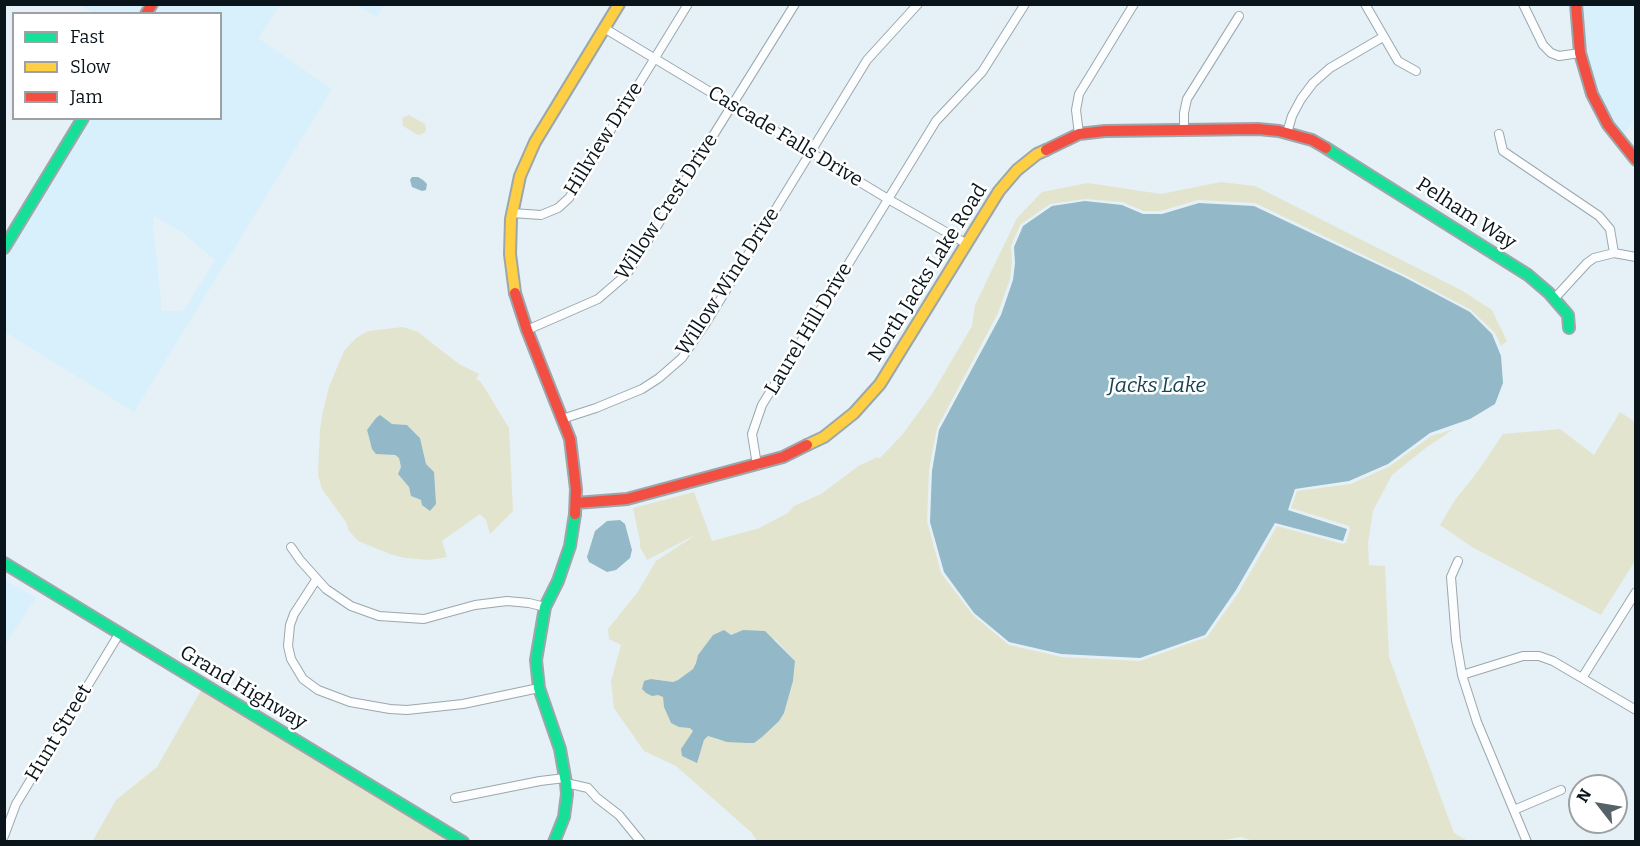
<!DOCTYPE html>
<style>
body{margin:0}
#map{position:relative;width:1640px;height:846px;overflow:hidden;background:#e6f1f7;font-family:Bitter,serif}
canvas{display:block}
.frame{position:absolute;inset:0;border:6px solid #09151a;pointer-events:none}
.legend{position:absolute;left:12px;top:12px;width:210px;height:108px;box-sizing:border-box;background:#fff;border:2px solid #9da1a3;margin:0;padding:8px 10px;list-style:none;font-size:18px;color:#09151a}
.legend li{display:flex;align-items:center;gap:12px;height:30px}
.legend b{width:30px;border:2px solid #9da1a3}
.north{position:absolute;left:1568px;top:774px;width:60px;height:60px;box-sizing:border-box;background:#fff;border:2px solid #9da1a3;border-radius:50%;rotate:301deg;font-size:16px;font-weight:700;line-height:24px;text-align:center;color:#09151a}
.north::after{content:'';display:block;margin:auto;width:21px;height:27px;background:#566267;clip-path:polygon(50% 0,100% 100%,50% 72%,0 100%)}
</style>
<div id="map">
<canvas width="1640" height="846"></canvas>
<div class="frame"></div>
<ul class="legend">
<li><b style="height:8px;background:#16e098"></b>Fast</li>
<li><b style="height:8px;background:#ffcf43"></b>Slow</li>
<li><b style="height:8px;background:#f24e42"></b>Jam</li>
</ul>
<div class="north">N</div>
</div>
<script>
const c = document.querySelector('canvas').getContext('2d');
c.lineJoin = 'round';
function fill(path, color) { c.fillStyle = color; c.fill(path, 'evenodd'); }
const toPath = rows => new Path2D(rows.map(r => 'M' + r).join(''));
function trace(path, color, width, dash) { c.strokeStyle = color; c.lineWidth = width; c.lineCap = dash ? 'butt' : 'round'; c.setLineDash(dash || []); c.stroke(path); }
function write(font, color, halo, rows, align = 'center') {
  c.font = font + ' Bitter,serif'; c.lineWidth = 5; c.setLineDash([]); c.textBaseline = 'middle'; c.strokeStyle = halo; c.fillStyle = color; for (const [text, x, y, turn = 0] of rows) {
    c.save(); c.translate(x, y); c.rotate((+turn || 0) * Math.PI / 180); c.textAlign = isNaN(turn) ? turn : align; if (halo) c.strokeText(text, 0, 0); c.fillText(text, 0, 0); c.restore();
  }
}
fill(toPath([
 [79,5,147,5,142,14,94,13],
 [156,5,280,5,258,38,332,89,134,412,5,332,4,256,87,119,220,118,220,14,151,13],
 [154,216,183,233,215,260,183,311,162,311,153,226],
 [357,5,384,5,376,17],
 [1579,5,1635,5,1635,117,1622,139,1611,124,1596,93,1584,52],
 [5,580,36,598,5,645]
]), '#d8f0fb');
fill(toPath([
 [409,115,425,124,426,130,424,133,418,135,403,126,402,118],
 [1221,182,1255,186,1461,290,1492,310,1507,341,1501,346,1495,333,1471,310,1405,275,1255,203,1198,200,1161,211,1144,211,1122,202,1085,199,1050,204,1020,225,1011,246,1012,262,1010,279,998,313,937,428,929,470,927,521,941,573,973,615,1009,645,1062,657,1140,661,1207,637,1239,592,1277,526,1343,544,1346,543,1350,530,1349,526,1291,508,1297,491,1351,484,1390,466,1431,436,1454,429,1427,447,1392,475,1373,511,1368,543,1369,565,1385,566,1389,657,1454,833,1468,841,1257,842,1241,837,1212,842,757,841,751,832,676,766,644,751,614,708,611,681,621,645,609,639,608,629,637,593,656,561,697,534,647,560,640,547,640,541,633,508,694,492,712,541,757,529,788,513,794,506,821,494,860,465,878,457,879,459,902,435,932,394,972,326,975,305,1017,218,1042,192,1088,183,1161,194],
 [743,630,753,632,776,640,795,661,793,681,784,712,747,743,718,740,708,736,704,740,701,750,684,745,693,731,690,727,671,723,664,707,663,697,658,695,651,679,673,682,678,680,693,669,696,663,698,655,713,635,727,633,731,635],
 [403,327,418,332,459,364,479,374,476,379,481,382,509,428,513,511,490,534,486,520,480,514,442,541,447,557,430,560,405,558,390,554,358,541,349,531,346,522,322,489,318,475,320,429,323,411,329,387,344,351,356,338,368,331],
 [387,421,392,424,407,425,420,438,426,464,434,473,434,482,421,500,415,498,410,492,409,487,398,474,401,467,399,458,370,443,367,430],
 [1620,412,1635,422,1635,561,1601,615,1472,547,1440,525,1455,500,1478,471,1503,434,1560,429,1594,455],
 [203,687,455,842,92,842,116,800,157,767]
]), '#e2e4ce');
fill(toPath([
 [412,177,418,177,423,180,427,184,426,190,422,191,412,187,410,180],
 [1085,201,1122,205,1143,214,1162,214,1199,203,1254,206,1404,277,1470,312,1492,334,1501,356,1503,383,1495,404,1470,419,1430,433,1388,464,1349,481,1295,489,1288,510,1347,529,1343,541,1275,523,1236,590,1205,635,1140,658,1061,654,1009,642,974,613,944,572,930,522,932,471,939,430,1001,315,1013,280,1015,263,1014,247,1023,226,1052,206],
 [380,415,392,424,407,425,420,438,426,464,434,472,436,504,430,511,422,505,421,500,411,496,409,487,398,474,401,467,399,458,395,455,376,454,372,449,367,430,376,418],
 [620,520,625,524,632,550,630,558,616,570,607,572,589,562,587,557,595,531,607,521],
 [724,630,731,635,743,630,765,631,795,661,793,681,784,713,779,721,762,737,754,743,747,743,727,742,708,736,704,740,697,763,682,756,681,749,693,731,690,728,679,727,671,723,664,707,663,697,658,695,652,696,646,693,642,689,644,681,651,679,673,682,678,680,693,669,696,663,698,655,713,635]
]), '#93b8c7');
const street = toPath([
 [1365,4,1398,61,1416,71],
 [1523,4,1543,45,1551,53,1559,56,1580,53],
 [604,28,888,199,967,244],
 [1184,130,1184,113,1187,99,1239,16],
 [1287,133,1292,116,1301,99,1313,83,1330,68,1383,37],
 [1079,134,1076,110,1079,94,1134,4],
 [1499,134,1503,151,1599,216,1610,229,1614,253],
 [512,213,541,215,558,208,569,198,688,4],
 [1554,299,1587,263,1594,258,1614,253,1636,257],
 [527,330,598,299,627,274,795,4],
 [562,419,596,408,642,389,659,378,682,358,706,323,867,60,918,4],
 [757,465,752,434,762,405,936,121,982,72,1025,4],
 [291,547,300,560,326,589,351,606,379,616,424,619,475,605,507,601,529,603,545,607],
 [1458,561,1451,577,1456,640,1462,675,1477,722,1527,842],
 [316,580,294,614,290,625,288,646,291,659,303,679,318,690,350,702,390,709,407,710,463,704,539,688],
 [1462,675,1523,656,1539,656,1553,661,1636,710],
 [1582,678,1636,592],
 [566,783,588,788,597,798,619,815,641,842],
 [455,798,540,781,565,778],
 [1514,810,1561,790],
 [4,836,16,804,119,634]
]);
const fast = toPath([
 [1326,148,1528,275,1549,293,1568,315,1569,328],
 [4,248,83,118],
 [4,563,463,842],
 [554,842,564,817,567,794,566,783,560,749,539,688,536,660,545,607,558,581,570,546,575,514]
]);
const slow = toPath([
 [515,293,510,254,511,219,520,176,535,142,619,4],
 [807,445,824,437,854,413,880,384,999,191,1017,170,1037,154,1046,150]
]);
const jam = toPath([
 [1576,4,1580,53,1592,94,1608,125,1636,160],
 [146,14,152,4],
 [1046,150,1079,134,1105,131,1258,129,1279,131,1312,140,1326,148],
 [515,293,527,330,570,439,576,489,575,514],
 [576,503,627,499,783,457,807,445]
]);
trace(street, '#9ca7ac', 10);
trace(fast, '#9ca7ac', 14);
trace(slow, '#9ca7ac', 14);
trace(jam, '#9ca7ac', 14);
trace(street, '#fbfdfe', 8);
trace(fast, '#16e098', 10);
trace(slow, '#ffcf43', 10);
trace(jam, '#f24e42', 10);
write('20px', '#09151a', '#fff', [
 ["Cascade Falls Drive",785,137,31],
 ["Hillview Drive",604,139,-58],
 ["Willow Crest Drive",667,207,-57],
 ["Pelham Way",1466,214,33],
 ["North Jacks Lake Road",928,273,-58],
 ["Willow Wind Drive",728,282,-57],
 ["Laurel Hill Drive",809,329,-59],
 ["Grand Highway",243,688,31],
 ["Hunt Street",59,733,-59]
]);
write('italic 21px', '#174251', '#fff', [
 ["Jacks Lake",1157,386]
]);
</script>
